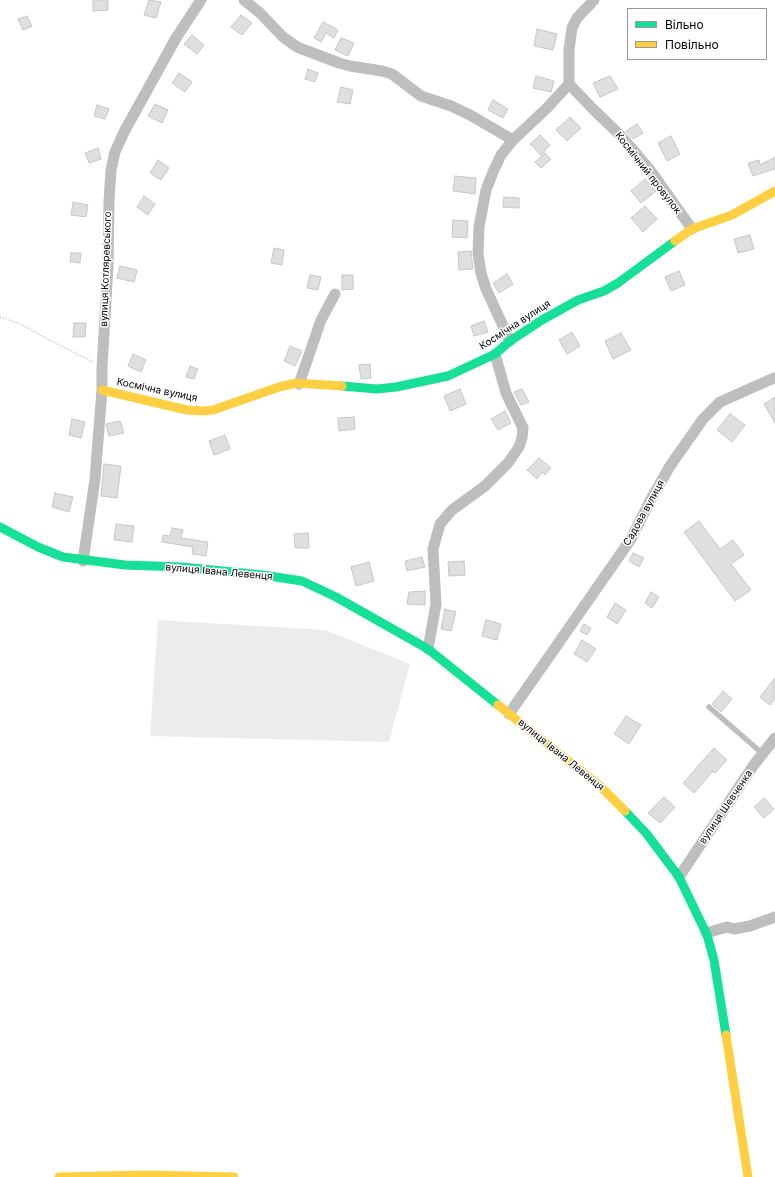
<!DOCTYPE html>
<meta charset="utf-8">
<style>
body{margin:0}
#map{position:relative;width:775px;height:1177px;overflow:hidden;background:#fff;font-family:Inter,sans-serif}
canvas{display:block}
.legend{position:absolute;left:627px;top:8px;width:140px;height:52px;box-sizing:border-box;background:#fff;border:1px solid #999;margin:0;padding:5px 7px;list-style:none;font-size:12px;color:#000}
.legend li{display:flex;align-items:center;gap:8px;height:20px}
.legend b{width:20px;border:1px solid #999}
</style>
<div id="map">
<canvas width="775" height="1177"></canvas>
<ul class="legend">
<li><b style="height:5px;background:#16e098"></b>Вільно</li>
<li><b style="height:5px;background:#ffcf43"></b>Повільно</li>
</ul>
</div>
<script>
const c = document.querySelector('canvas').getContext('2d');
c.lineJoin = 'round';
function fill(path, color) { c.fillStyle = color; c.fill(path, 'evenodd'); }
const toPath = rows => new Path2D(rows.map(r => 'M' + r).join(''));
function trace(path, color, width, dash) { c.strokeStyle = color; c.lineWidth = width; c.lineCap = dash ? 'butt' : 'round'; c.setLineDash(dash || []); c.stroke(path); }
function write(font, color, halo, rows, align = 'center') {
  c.font = font + ' Inter,sans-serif'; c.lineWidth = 3; c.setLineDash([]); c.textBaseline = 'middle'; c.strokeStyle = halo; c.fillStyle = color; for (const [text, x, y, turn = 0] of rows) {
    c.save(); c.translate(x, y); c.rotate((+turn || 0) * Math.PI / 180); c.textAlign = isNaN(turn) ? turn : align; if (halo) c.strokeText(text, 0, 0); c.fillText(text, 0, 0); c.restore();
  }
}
fill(toPath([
 [158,620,325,630,410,664,389,742,150,736]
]), '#ececec');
const building = toPath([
 [93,0,108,0,108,10,93,11,93,0],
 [149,0,161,2,156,18,144,15,149,0],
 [241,15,252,23,242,35,231,27,241,15],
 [27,16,32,26,23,30,18,19,27,16],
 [323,22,338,30,334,38,326,33,321,42,314,38,323,22],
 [537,29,557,34,553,50,534,46,537,29],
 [192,35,204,45,197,54,184,44,192,35],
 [341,38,354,43,348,56,335,50,341,38],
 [308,69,318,73,315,82,305,79,308,69],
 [179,73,192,82,185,92,172,83,179,73],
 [536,76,554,81,551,92,533,88,536,76],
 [610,76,618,89,600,97,593,83,610,76],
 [341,87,353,90,350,104,337,102,341,87],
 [493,100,508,109,503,118,488,110,493,100],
 [155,104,168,110,162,123,148,116,155,104],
 [97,105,109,109,105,119,94,116,97,105],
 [570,117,581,128,567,141,556,130,570,117],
 [637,124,643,133,633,139,626,131,637,124],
 [540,135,550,145,541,155,530,144,540,135],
 [671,136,680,154,667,161,658,143,671,136],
 [98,148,101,159,89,163,85,153,98,148],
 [545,153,551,159,541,168,535,162,545,153],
 [775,157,775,169,753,176,748,163,759,160,760,165,775,157],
 [158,160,169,168,161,180,150,173,158,160],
 [455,176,476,178,475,194,453,191,455,176],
 [645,179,656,191,641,203,631,191,645,179],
 [144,196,155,204,148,215,137,207,144,196],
 [504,197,519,198,519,208,503,207,504,197],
 [73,202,88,205,86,217,71,215,73,202],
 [645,206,657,219,643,232,631,218,645,206],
 [453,220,468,221,467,238,452,237,453,220],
 [750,235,754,249,738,253,734,239,750,235],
 [274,248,284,250,282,265,271,263,274,248],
 [471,251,473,269,459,270,458,252,471,251],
 [71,253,81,253,80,263,70,262,71,253],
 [120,266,137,270,134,282,117,278,120,266],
 [679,271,685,285,671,291,665,277,679,271],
 [507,274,513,284,499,293,493,283,507,274],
 [310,275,321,277,318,290,307,288,310,275],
 [342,275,353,275,353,289,342,290,342,275],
 [484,321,488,332,474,336,471,326,484,321],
 [74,323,86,323,85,337,73,337,74,323],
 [572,332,580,346,567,354,559,340,572,332],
 [621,333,631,350,613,359,605,341,621,333],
 [290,346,302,351,295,366,284,361,290,346],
 [133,354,146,360,141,372,128,366,133,354],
 [370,364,371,378,361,379,359,365,370,364],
 [190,366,198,369,194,379,186,377,190,366],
 [460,389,466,404,450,411,444,396,460,389],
 [522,389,529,402,521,405,514,392,522,389],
 [775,397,775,423,764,404,775,397],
 [505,411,511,423,498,430,491,419,505,411],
 [730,414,745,425,732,442,717,430,730,414],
 [354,417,355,429,339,431,338,418,354,417],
 [72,419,85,422,81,438,69,435,72,419],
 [120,421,124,433,109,436,106,424,120,421],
 [225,435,230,449,214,455,209,441,225,435],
 [539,458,551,468,545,475,542,472,537,479,527,470,539,458],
 [104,464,121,466,117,498,101,496,104,464],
 [55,493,73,497,69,512,52,507,55,493],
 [699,521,720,549,733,540,744,555,731,564,751,590,735,601,684,532,699,521],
 [116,524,134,526,132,542,114,540,116,524],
 [172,528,183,530,181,538,208,542,206,556,192,554,193,547,162,542,163,535,170,536,172,528],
 [308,533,309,548,295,548,294,534,308,533],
 [633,553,644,558,639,567,629,561,633,553],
 [422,557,425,567,407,571,405,561,422,557],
 [464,561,465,575,449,576,448,562,464,561],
 [369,562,374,581,356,586,351,567,369,562],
 [425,591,425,605,407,604,409,592,425,591],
 [651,592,659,597,652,608,645,603,651,592],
 [615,603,626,610,617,624,607,617,615,603],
 [445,609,456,612,451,631,441,629,445,609],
 [486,620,501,624,497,640,482,636,486,620],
 [584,624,591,628,587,635,580,631,584,624],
 [582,640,596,649,587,662,574,654,582,640],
 [775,678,775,699,770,705,760,697,775,678],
 [723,691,732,699,721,712,712,704,723,691],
 [626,716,641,725,629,744,614,734,626,716],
 [714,748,727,760,715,773,713,771,694,793,683,783,714,748],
 [664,797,675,807,660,823,648,813,664,797],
 [764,798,774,809,764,818,754,807,764,798]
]);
fill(building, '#dfdfdf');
trace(building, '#c7c7c7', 1);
trace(toPath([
 [0,317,19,323,47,339,93,362]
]), '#b9b9b9', 1.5, [1, 2]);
trace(toPath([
 [709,707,763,754]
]), '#bebebe', 5.5);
trace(toPath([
 [244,0,260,13,283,37,297,47,339,63,350,66,382,71,392,74,421,96,451,106,470,115,513,140],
 [569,84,593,109,622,137,650,170,692,229],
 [510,341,486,289,481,273,478,253,479,227,486,190,493,172,501,155,513,140,547,108,569,84,569,50,572,28,577,18,594,0],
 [299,384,321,320,335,294],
 [83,561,95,479,102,390,102,367,108,267,109,201,111,170,115,152,124,132,176,38,201,0],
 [428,649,436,604,433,549,440,524,452,510,485,486,508,463,519,447,522,438,523,428,506,393,495,354],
 [509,714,631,539,650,501,670,466,703,419,720,402,774,378],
 [679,877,753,766,775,738],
 [706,933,727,927,734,929,750,926,775,917]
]), '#bebebe', 11);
trace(toPath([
 [342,386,377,389,396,387,448,376,495,354,510,341,542,320,578,300,604,291,618,283,675,241],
 [0,527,38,547,63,557,125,565,182,567,263,575,302,581,336,597,428,649,498,705],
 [625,811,646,833,679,877,707,935,714,960,726,1035]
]), '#16e098', 9);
trace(toPath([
 [675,241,692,229,732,215,775,191],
 [102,390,187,410,203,411,213,410,279,387,296,383,342,386],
 [498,705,600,786,625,811],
 [726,1035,748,1177],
 [59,1177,146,1175,234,1177]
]), '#ffcf43', 9);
write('10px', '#000', '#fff', [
 ["Космічний провулок",648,173,52],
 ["вулиця Котляревського",106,269,-88],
 ["Космічна вулиця",515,325,-33],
 ["Космічна вулиця",157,390,12],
 ["Садова вулиця",644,513,-61],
 ["вулиця Івана Левенця",219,572,5],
 ["вулиця Івана Левенця",561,755,39],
 ["вулиця Шевченка",726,807,-56]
]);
</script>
